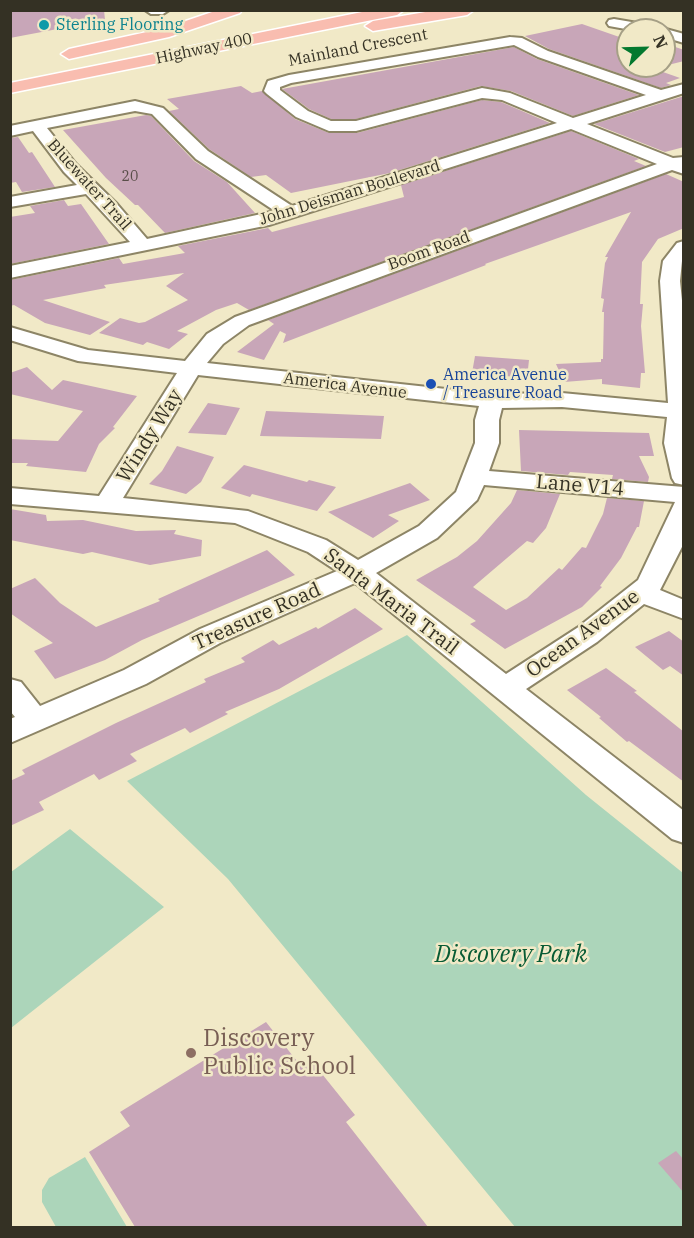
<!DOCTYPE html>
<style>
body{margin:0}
#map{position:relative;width:694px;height:1238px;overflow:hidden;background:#f1e9c7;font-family:"IBM Plex Serif",serif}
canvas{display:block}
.frame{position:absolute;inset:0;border:12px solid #343124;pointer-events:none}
.north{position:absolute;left:616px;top:18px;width:60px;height:60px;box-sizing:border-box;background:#f1e9c7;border:2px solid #a59f86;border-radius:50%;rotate:67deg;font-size:16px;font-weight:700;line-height:24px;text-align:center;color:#343124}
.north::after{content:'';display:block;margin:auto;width:21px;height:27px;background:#04792f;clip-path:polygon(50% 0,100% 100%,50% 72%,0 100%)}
</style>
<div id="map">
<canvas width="694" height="1238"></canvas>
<div class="frame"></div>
<div class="north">N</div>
</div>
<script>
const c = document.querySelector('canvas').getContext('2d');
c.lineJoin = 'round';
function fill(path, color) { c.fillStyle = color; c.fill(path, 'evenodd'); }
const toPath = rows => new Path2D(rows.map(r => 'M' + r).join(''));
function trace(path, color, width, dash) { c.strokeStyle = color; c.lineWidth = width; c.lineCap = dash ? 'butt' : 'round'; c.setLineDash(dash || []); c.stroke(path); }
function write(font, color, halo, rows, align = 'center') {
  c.font = font + ' "IBM Plex Serif",serif'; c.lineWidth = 5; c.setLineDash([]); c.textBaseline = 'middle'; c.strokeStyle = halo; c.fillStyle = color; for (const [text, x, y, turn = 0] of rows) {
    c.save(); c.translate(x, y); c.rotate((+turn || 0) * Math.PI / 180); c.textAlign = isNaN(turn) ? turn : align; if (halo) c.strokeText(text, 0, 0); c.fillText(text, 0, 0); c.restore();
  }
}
fill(toPath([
 [407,635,586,795,683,873,683,1227,515,1227,228,879,127,781],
 [70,829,164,907,11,1028,11,872],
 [85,1157,127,1227,56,1227,42,1202,42,1190,49,1178]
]), '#acd5ba');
fill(toPath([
 [10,10,104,10,105,20,10,38],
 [582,24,628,40,628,66,646,66,680,78,666,83,671,85,661,88,549,49,525,36],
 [664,43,684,50,684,61,664,66],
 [514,47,537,59,639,95,573,116,511,91,481,86,356,119,331,119,309,109,282,89],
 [241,86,252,93,262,91,295,119,329,133,357,133,482,100,501,102,550,123,390,173,291,193,266,175,251,177,209,149,169,111,179,109,167,99],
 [684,96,684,147,665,152,594,124],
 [146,115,151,116,194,161,227,182,255,213,165,233,138,205,135,205,106,178,63,130],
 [571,131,639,159,634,161,646,166,249,310,237,303,216,310,177,331,188,334,169,349,147,342,143,345,99,333,120,318,139,323,145,322,188,300,166,286,184,273,104,285,106,288,43,300,110,322,90,335,45,323,14,305,10,306,10,280,119,258,123,264,185,253,178,246,268,228,272,232,404,197,401,185],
 [18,137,29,153,32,152,55,187,22,192,16,182,10,183,10,138],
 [666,174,684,182,684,228,658,239,642,262,640,304,643,304,641,326,645,373,641,373,640,388,602,384,602,379,564,382,556,364,601,362,601,359,603,359,604,312,602,312,604,299,601,298,605,263,608,257,605,257,631,212,485,264,486,265,283,343,286,334,280,331,264,360,237,352,274,324,268,320],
 [64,200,68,206,81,204,109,244,10,264,10,217,35,213,30,206],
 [475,356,529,360,527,378,472,373],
 [27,367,52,390,63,380,137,396,113,427,115,428,99,444,86,472,26,466,28,463,10,463,10,439,58,441,83,411,10,394,10,373],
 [208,403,240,408,226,435,188,433],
 [266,411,384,416,381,439,260,436],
 [519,430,649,433,654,456,639,456,649,477,648,482,612,479,613,475,570,472,568,475,521,471],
 [177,446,214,457,201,482,186,494,149,484,162,471],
 [244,465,307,482,309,480,336,487,317,511,252,494,250,497,221,488],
 [410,483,430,500,388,515,399,521,373,538,328,512],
 [517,490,560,494,546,528,533,543,527,541,473,587,506,610,527,598,559,568,562,570,582,547,586,548,603,514,607,498,644,501,639,527,637,527,621,558,600,586,602,587,582,607,505,649,470,624,476,621,416,580,457,557,477,541,511,503],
 [10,509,46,515,47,521,83,520,136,531,176,530,174,534,202,540,201,556,150,565,92,552,83,554,10,540],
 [267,550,295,575,142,640,105,660,55,679,34,651,53,643,10,613,10,589,35,578,60,603,96,627,160,601,158,599],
 [355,608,383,629,279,689,225,712,228,714,190,733,185,728,130,754,137,761,99,780,94,774,39,802,44,810,10,826,10,781,25,774,22,770,116,723,206,682,204,679,245,662,241,658,273,640,279,645,316,627,318,629],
 [669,631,684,642,684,676,670,666,663,670,635,647],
 [606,668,637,691,634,692,684,732,684,782,629,741,627,742,599,718,601,717,567,690],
 [266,1022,300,1065,310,1059,355,1115,346,1122,428,1227,135,1227,89,1152,130,1126,120,1112],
 [676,1151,684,1160,684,1193,658,1163]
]), '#c8a6b8');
const minor = toPath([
 [145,10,169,10,163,14,151,14,145,10],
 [614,19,655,26,684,34,684,43,664,37,664,30,631,30,609,26,607,23,609,20,614,19],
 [510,37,522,38,548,51,661,90,684,84,684,93,587,124,673,158,684,157,684,174,672,170,249,325,223,344,207,363,492,394,562,393,668,403,660,281,663,261,677,243,684,241,680,281,684,320,684,485,675,483,672,478,664,443,667,417,562,407,502,408,499,420,499,443,489,471,684,487,684,543,660,590,684,600,684,619,644,604,597,642,526,689,684,811,684,843,672,839,355,583,220,643,146,684,10,743,10,719,15,717,10,711,10,679,21,682,40,706,124,670,200,629,337,571,308,552,235,523,10,504,10,488,99,496,177,373,78,361,10,340,10,327,88,350,185,361,207,334,235,317,657,164,571,129,269,225,10,278,10,266,130,242,86,194,10,207,10,197,77,185,64,172,33,131,10,136,10,126,135,101,163,108,208,151,292,206,557,123,502,100,482,98,356,131,329,131,296,117,267,94,264,91,268,81,289,75,510,37],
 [514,45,538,57,646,95,573,118,510,93,482,88,356,121,331,121,308,111,280,90,280,87,291,83,514,45],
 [135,111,152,114,196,159,275,211,147,239,117,204,76,164,47,128,135,111],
 [198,375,479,406,475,420,475,443,456,492,419,526,358,560,326,540,248,511,123,498,198,375],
 [484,485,675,502,638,580,577,628,506,674,376,573,437,538,477,500,484,485]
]);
const highway = toPath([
 [218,10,242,10,240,13,169,37,69,59,61,54,69,49,165,28,218,10],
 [372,10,404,10,397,15,10,93,10,83,372,10],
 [437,10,474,10,467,15,373,31,365,26,373,21,437,10]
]);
trace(minor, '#8d8566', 4);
trace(highway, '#fff', 3);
fill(minor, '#fff');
fill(highway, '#f9bdb0');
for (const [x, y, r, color] of [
 [44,25,6,"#0f9aa8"],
 [431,384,6,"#1a4fb4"],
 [191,1053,6,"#8d6e63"]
]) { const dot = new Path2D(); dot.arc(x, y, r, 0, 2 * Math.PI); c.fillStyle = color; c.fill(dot); trace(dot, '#f1e9c7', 2); }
write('14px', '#594e49', null, [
 ["20",130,177]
]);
write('16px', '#0d838f', '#f1e9c7', [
 ["Sterling Flooring",56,25]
], 'left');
write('16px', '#343124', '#f1e9c7', [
 ["Mainland Crescent",358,48,-11],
 ["Highway 400",204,49,-12],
 ["Bluewater Trail",89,185,48],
 ["John Deisman Boulevard",350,193,-17],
 ["Boom Road",429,251,-20],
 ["America Avenue",345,386,7]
]);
write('16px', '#164399', '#f1e9c7', [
 ["America Avenue",443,375],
 ["/ Treasure Road",443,393]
], 'left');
write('20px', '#343124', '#f1e9c7', [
 ["Windy Way",150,436,-58],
 ["Lane V14",580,486,5],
 ["Santa Maria Trail",391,602,37],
 ["Treasure Road",257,617,-24],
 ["Ocean Avenue",583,634,-36]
]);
write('italic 24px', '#075b34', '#f1e9c7', [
 ["Discovery Park",511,955]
]);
write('24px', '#785e54', '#f1e9c7', [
 ["Discovery",203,1039],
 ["Public School",203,1067]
], 'left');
</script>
